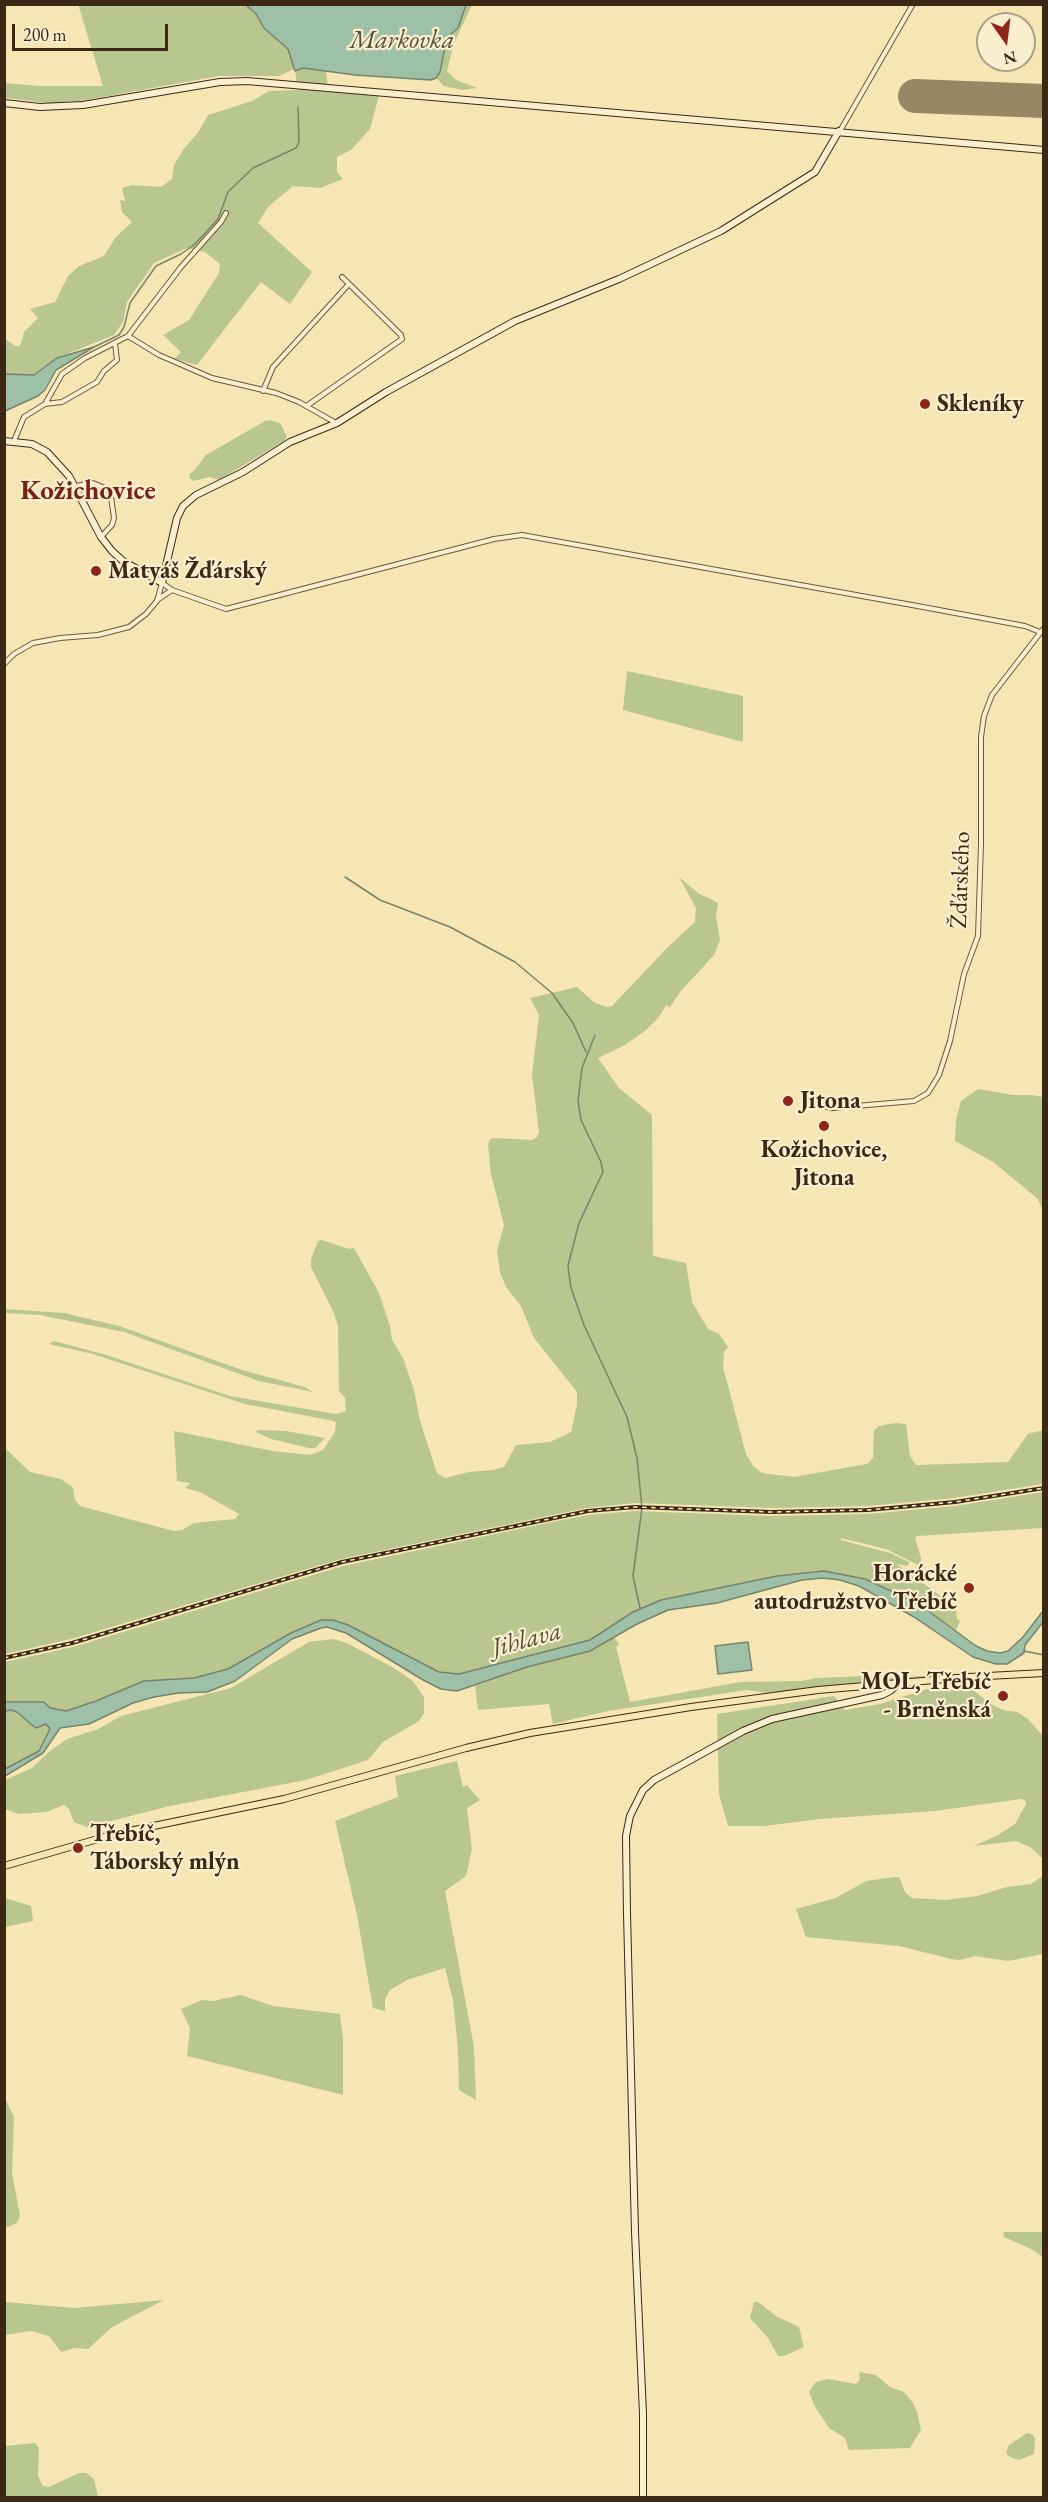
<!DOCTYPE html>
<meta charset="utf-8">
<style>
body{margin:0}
#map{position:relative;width:1048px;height:2502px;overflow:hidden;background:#f6e6b4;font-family:"EB Garamond",serif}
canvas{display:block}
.frame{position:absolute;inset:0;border:6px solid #3b2815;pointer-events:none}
.north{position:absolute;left:976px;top:12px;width:60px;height:60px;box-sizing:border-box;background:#f9efce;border:2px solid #ad9f84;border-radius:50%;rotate:166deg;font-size:16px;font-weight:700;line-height:24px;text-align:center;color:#3b2815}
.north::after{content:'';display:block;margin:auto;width:21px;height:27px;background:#8f2418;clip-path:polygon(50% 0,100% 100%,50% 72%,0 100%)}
.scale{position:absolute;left:12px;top:24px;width:156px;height:27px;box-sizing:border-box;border:3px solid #3b2815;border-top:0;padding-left:8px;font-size:18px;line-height:21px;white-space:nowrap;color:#3b2815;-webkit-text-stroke:4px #f9efce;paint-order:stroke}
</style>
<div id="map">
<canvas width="1048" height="2502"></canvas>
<div class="frame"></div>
<div class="north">N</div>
<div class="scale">200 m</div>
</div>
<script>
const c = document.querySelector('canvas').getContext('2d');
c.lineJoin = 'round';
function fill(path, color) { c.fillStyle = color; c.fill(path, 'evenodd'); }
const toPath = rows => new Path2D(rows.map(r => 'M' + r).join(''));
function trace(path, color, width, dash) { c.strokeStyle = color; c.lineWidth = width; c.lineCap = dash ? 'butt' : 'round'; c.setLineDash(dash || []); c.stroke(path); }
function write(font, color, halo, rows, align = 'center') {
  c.font = font + ' "EB Garamond",serif'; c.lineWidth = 4.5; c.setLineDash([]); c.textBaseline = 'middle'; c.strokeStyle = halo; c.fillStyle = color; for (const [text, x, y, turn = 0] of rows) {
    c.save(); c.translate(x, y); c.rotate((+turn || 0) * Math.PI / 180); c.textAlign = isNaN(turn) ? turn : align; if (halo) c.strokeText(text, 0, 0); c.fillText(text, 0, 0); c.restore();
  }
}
fill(toPath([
 [78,4,246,5,256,14,264,28,288,49,294,69,279,76,219,76,81,101,49,103,5,98,4,83,39,86,103,86],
 [466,5,472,5,454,43,447,71,456,80,477,88,462,90,444,86,436,78,440,72,445,47,450,35,458,28],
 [303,68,326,71,328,88,380,92,370,129,351,150,337,157,337,172,343,179,320,188,293,186,268,207,258,223,312,272,290,304,261,282,197,365,174,359,181,352,163,335,189,320,219,273,220,264,205,252,187,248,154,263,127,302,123,322,114,335,57,358,34,375,5,374,4,338,15,346,20,346,24,332,38,318,30,309,55,302,68,276,79,266,104,256,115,238,132,222,122,212,120,200,125,201,122,188,132,185,161,187,172,179,174,165,183,150,199,131,208,115,252,101,269,91,298,90,295,71],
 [270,420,280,423,287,437,284,441,219,480,210,477,193,481,190,478,189,474,194,471,206,455,265,421],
 [627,671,743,696,743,742,623,710],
 [679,877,698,893,718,903,716,916,720,940,714,955,680,992,670,1007,666,1005,659,1017,646,1030,625,1045,598,1058,619,1088,652,1115,653,1256,686,1263,692,1302,708,1329,719,1334,728,1347,724,1352,723,1367,746,1454,753,1466,762,1473,794,1477,867,1464,873,1458,874,1430,879,1426,895,1423,906,1424,910,1456,916,1465,1008,1462,1028,1434,1043,1430,1043,1484,954,1498,868,1506,771,1508,635,1503,587,1508,341,1559,71,1639,5,1654,5,1448,30,1472,61,1479,73,1488,75,1500,80,1506,174,1531,182,1530,194,1523,235,1519,239,1514,200,1492,185,1488,190,1483,177,1481,174,1431,273,1451,310,1455,323,1450,335,1432,336,1423,334,1421,245,1404,93,1354,49,1344,54,1341,103,1354,230,1396,336,1414,346,1411,345,1398,339,1391,338,1326,333,1311,311,1267,311,1259,318,1241,322,1240,349,1249,354,1248,379,1293,390,1326,392,1340,403,1358,414,1390,420,1421,437,1473,445,1478,469,1472,493,1470,504,1467,516,1445,550,1442,571,1432,577,1405,577,1392,534,1338,521,1306,506,1287,500,1272,497,1251,504,1225,491,1174,488,1145,490,1139,495,1138,532,1140,537,1137,539,1132,532,1075,539,1015,530,998,577,987,595,1003,607,1007,612,1006,667,948,695,922,696,908],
 [978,1089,1013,1095,1032,1095,1043,1097,1043,1211,1038,1199,993,1162,955,1141,956,1120,961,1101],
 [4,1309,64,1313,119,1326,242,1370,305,1387,313,1392,259,1381,124,1332,40,1315,5,1313],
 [258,1430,286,1431,325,1438,315,1448,309,1448,271,1439,256,1432],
 [1043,1492,1043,1528,917,1536,915,1538,921,1558,920,1566,886,1549,841,1538,841,1540,890,1553,909,1562,908,1566,896,1564,956,1607,957,1619,960,1621,956,1630,923,1607,866,1579,824,1571,777,1576,643,1607,590,1640,459,1674,439,1672,348,1625,333,1620,321,1620,291,1633,229,1669,194,1678,154,1680,66,1711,50,1708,44,1702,5,1702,5,1662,73,1647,343,1566,552,1522,588,1515,635,1511,771,1516,868,1514,955,1506],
 [614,1637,619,1644,616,1647,630,1702,740,1682,801,1681,816,1678,889,1675,891,1678,963,1673,768,1693,747,1690,608,1711,553,1724,549,1704,478,1710,475,1686,527,1667,590,1651],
 [333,1639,347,1643,394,1668,413,1681,424,1697,424,1713,419,1721,383,1742,368,1760,306,1780,170,1806,87,1827,74,1822,69,1809,64,1805,46,1812,19,1814,5,1809,5,1780,32,1768,50,1751,67,1739,98,1729,121,1716,231,1688,309,1642],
 [927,1689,973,1690,991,1704,1003,1710,1017,1712,1027,1718,1043,1736,1043,1859,1030,1847,1016,1841,974,1846,998,1835,1015,1824,1026,1804,1026,1801,1021,1799,935,1811,819,1819,765,1826,728,1826,719,1794,717,1714,834,1696,845,1710,880,1704],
 [11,1710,17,1712,36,1727,46,1724,50,1729,39,1751,5,1769,5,1711],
 [457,1761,463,1787,467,1785,480,1800,467,1808,472,1849,466,1876,445,1891,474,2047,476,2100,459,2090,458,2050,453,2000,445,1968,407,1980,390,1990,385,1999,385,2011,373,2008,357,1915,335,1821,398,1797,395,1776],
 [1043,1876,1043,1954,1008,1961,975,1956,959,1960,951,1959,899,1946,806,1937,796,1909,836,1898,866,1881,894,1877,899,1877,905,1892,912,1898,946,1900,977,1896,1007,1887,1031,1884],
 [5,1898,31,1906,33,1921,5,1927],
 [241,1995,273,2006,340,2014,343,2038,343,2095,187,2056,190,2028,181,2009,202,2000,213,2001],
 [5,2098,14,2117,12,2173,20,2216,17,2223,5,2228],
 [1003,2232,1043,2232,1043,2257,1031,2249,1004,2237],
 [164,2300,112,2327,88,2349,75,2348,61,2352,49,2336,31,2331,5,2335,5,2302,74,2308],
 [754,2302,758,2302,776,2316,799,2327,804,2347,784,2356,778,2356,768,2338,750,2318],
 [859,2372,876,2375,890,2387,904,2392,913,2403,917,2412,921,2430,910,2448,849,2450,845,2438,829,2428,814,2405,809,2391,816,2382,828,2379,856,2384,860,2380],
 [1027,2433,1033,2435,1035,2439,1034,2454,1019,2460,1010,2457,1006,2453,1009,2445],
 [35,2443,39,2448,38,2476,43,2486,49,2487,79,2473,86,2473,94,2479,98,2497,5,2497,5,2446]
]), '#bac68f');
const water = toPath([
 [246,5,466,5,458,28,450,35,445,47,440,72,436,78,431,80,355,75,303,68,295,71,288,49,264,28,256,14,246,5],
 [94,347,56,370,45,390,38,396,5,411,5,374,34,375,57,358,94,347],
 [824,1571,865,1579,891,1591,923,1607,976,1646,987,1651,1000,1653,1008,1651,1023,1637,1043,1611,1043,1622,1025,1645,1024,1653,1007,1664,996,1664,973,1657,914,1617,859,1586,840,1580,822,1578,802,1580,717,1603,668,1610,637,1624,590,1651,527,1667,457,1691,441,1689,423,1680,346,1633,327,1627,321,1628,292,1639,235,1681,207,1692,178,1693,154,1697,133,1703,89,1724,60,1728,43,1753,5,1776,5,1769,39,1751,50,1729,46,1724,36,1728,32,1725,17,1712,11,1710,5,1711,5,1702,44,1702,50,1708,66,1711,96,1701,144,1681,194,1678,228,1669,291,1633,321,1620,333,1620,348,1625,439,1672,459,1674,590,1640,633,1612,661,1600,777,1576,824,1571],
 [748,1642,752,1670,718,1674,715,1646,748,1642]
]);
fill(water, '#9ec0a7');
trace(water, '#76836d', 1.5);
trace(toPath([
 [92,348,119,335,124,327,130,303,156,266,181,254,195,244,218,219,228,192,253,168,296,148,299,142,298,107],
 [345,877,380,900,450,927,515,962,552,993,573,1023,586,1052],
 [595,1035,582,1068,578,1101,581,1120,601,1162,603,1172,579,1223,568,1266,571,1288,584,1325,627,1417,637,1458,642,1508,633,1576,640,1608],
 [1024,1651,1044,1655]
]), '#76836d', 1.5);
trace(toPath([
 [915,96,1044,101]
]), '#988764', 34);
const street = toPath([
 [840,131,913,4],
 [128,336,159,355,212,378,276,393,299,402,336,423],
 [263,391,273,367,349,284],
 [45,404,62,402,97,382,104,371,117,360,115,343],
 [308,405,402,339,401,335,342,277],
 [14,441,24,417,45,404,62,374,85,358,128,336,181,267,221,222,226,213],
 [76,486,93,483,107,489,111,497,114,518,112,525,101,537],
 [157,600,172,590],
 [4,664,14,654,33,643,60,638,98,635,129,627,146,614,157,601,162,583,172,590,226,609,494,539,522,535,923,607,1025,626,1040,632],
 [809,1103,833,1108,914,1101,928,1093,939,1075,950,1041,964,974,978,936,981,844,981,737,984,716,992,695,1044,628]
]);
const secondary = toPath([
 [4,103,40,107,83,105,220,82,247,81,1044,150],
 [4,441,32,444,47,452,69,476,101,537,112,551,123,561,162,583,177,518,183,506,196,495,243,472,290,442,337,423,386,392,515,321,619,279,721,231,815,172,839,131],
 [643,2498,643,2414,635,2232,627,1914,626,1836,630,1816,643,1790,654,1780,743,1731,772,1719,882,1695,890,1691,899,1683]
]);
const primary = toPath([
 [4,1866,115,1834,284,1799,466,1748,530,1733,691,1707,818,1690,969,1677,1044,1673]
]);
trace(street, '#6a583d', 6);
trace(secondary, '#3b2815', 8);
trace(primary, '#3b2815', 8);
trace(street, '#f9efce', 4);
trace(secondary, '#f9efce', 6);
trace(primary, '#f6e6b4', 6);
const rail = toPath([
 [4,1658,72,1643,342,1562,588,1511,635,1507,771,1512,868,1510,955,1502,1044,1488]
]);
trace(rail, '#3b2815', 4);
trace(rail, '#f9efce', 1.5, [4.5]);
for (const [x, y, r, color] of [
 [925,404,6,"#8f2418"],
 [96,571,6,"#8f2418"],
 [788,1101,6,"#8f2418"],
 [824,1126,6,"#8f2418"],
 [969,1588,6,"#8f2418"],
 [1003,1696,6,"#8f2418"],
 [78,1848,6,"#8f2418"]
]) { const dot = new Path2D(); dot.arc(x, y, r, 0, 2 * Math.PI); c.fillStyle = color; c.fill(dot); trace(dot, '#f9efce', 2); }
write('bold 24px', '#3b2815', '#f9efce', [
 ["Skleníky",937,404],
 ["Matyáš Žďárský",108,571],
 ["Jitona",800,1101],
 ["Kožichovice,",824,1150,"center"],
 ["Jitona",824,1178,"center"],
 ["Horácké",957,1574,"right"],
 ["autodružstvo Třebíč",957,1602,"right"],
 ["MOL, Třebíč",991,1682,"right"],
 ["- Brněnská",991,1710,"right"],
 ["Třebíč,",90,1834],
 ["Táborský mlýn",90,1862]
], 'left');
write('24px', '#3b2815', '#f9efce', [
 ["Žďárského",961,880,-88]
]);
write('italic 26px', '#544e3a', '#f9efce', [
 ["Markovka",402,41],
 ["Jihlava",527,1640,-15]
]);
write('bold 27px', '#7a1f14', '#f9efce', [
 ["Kožichovice",88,492]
]);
</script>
